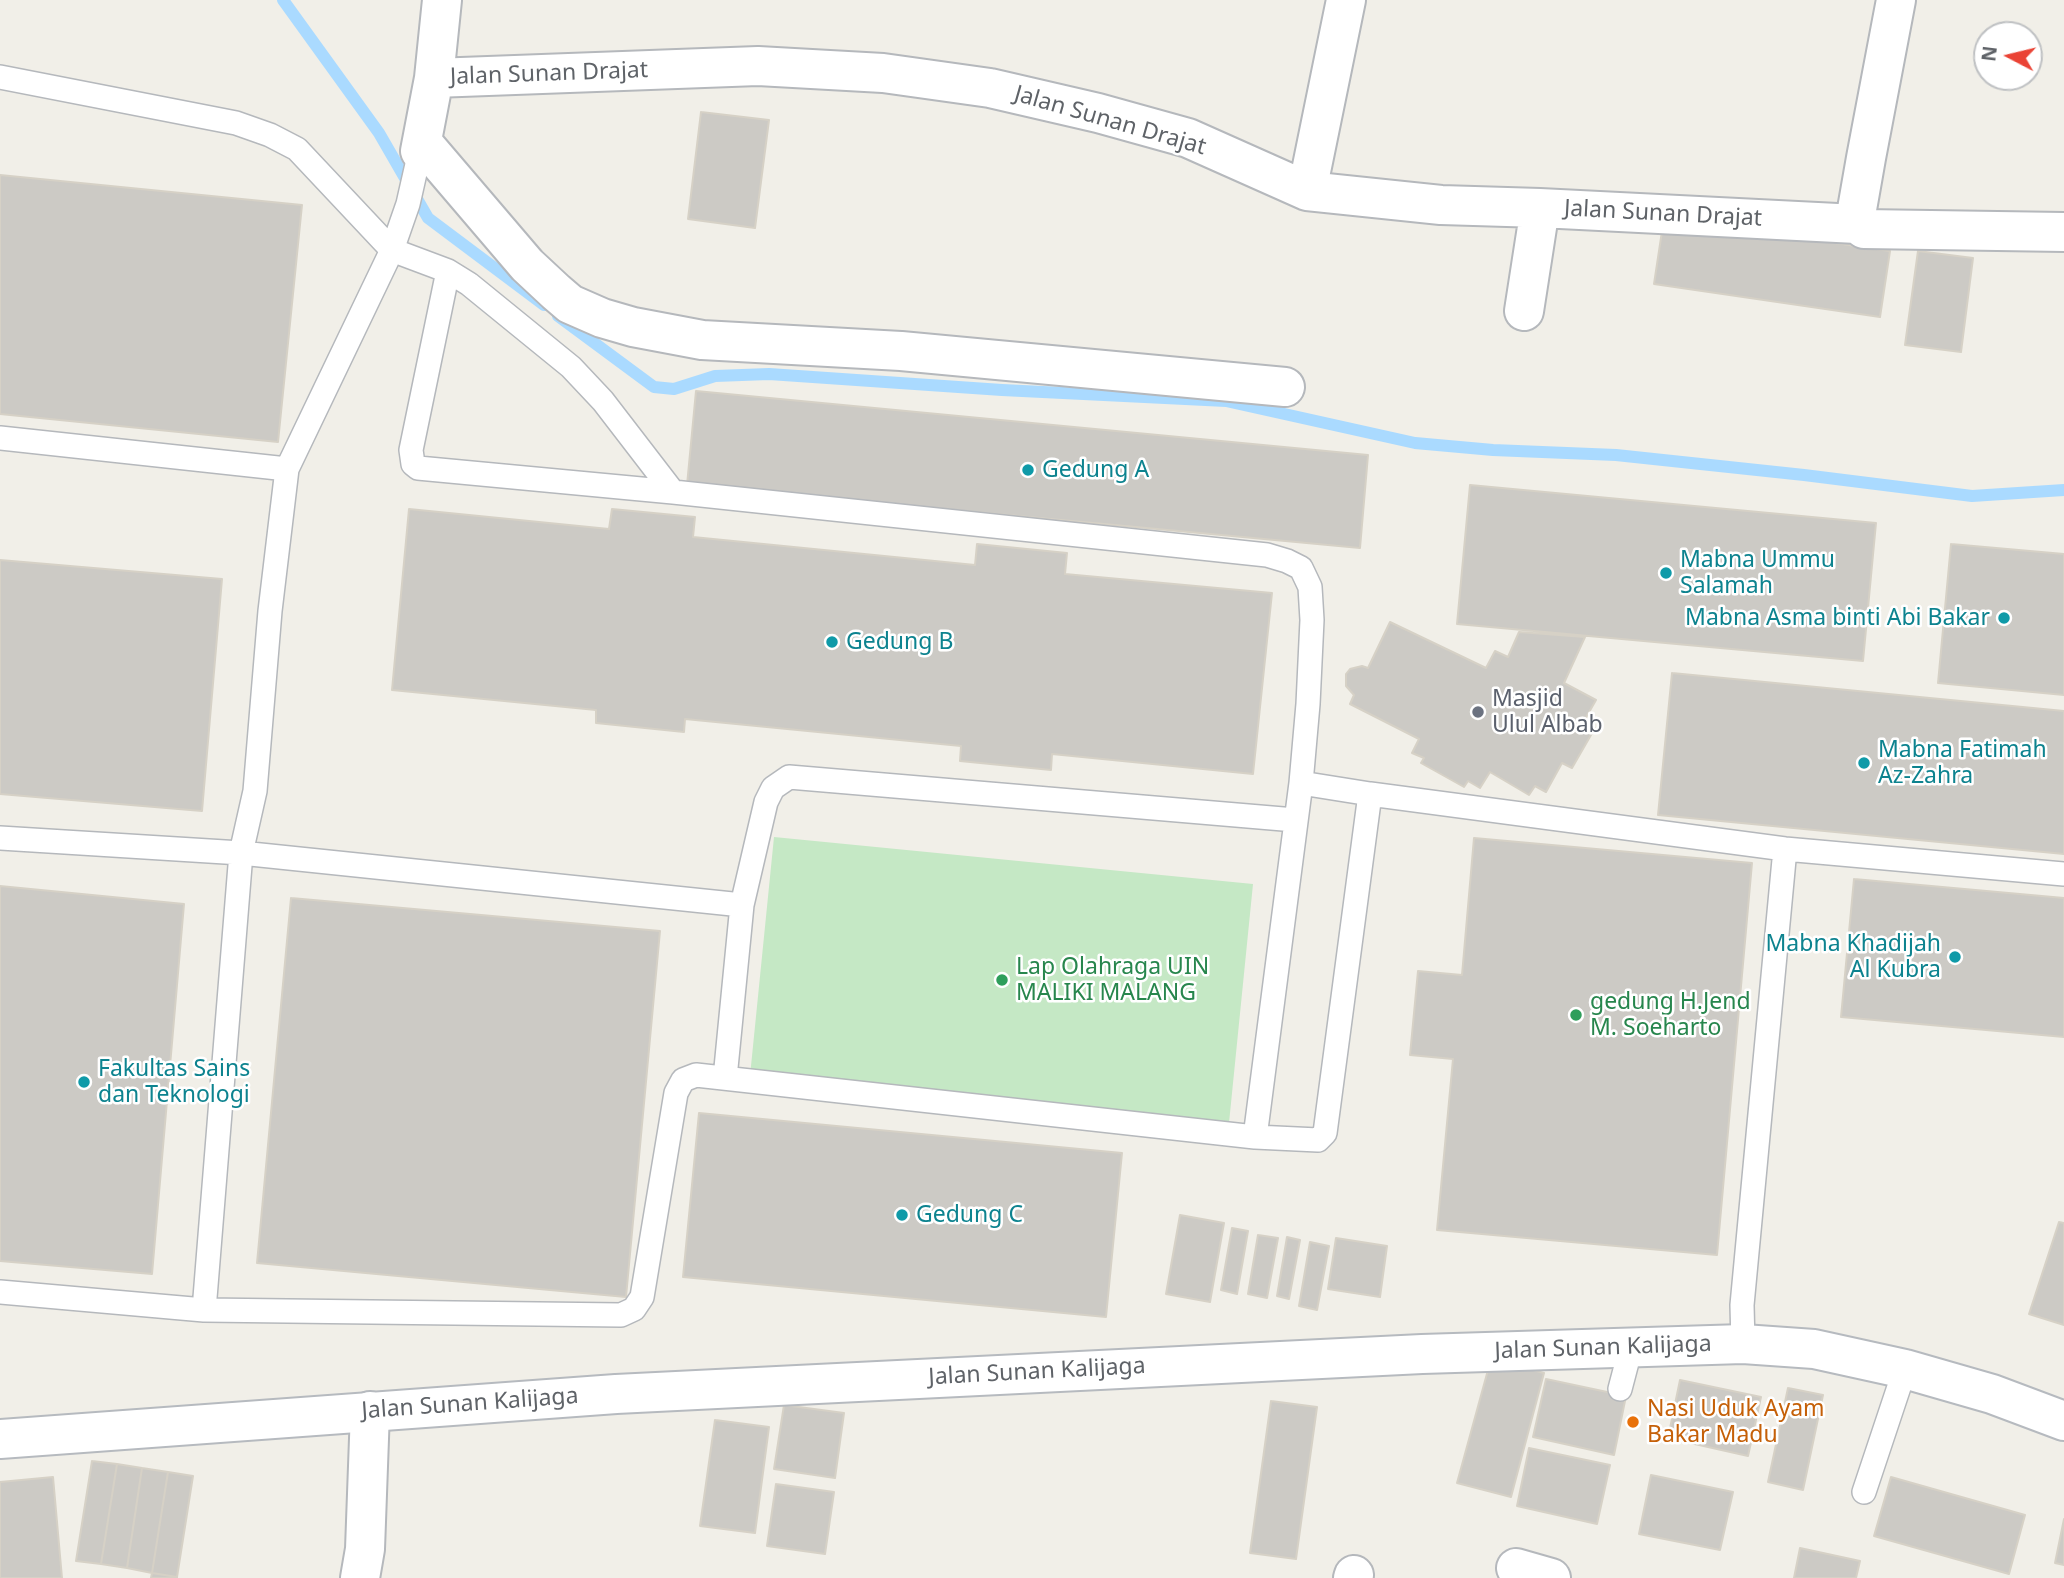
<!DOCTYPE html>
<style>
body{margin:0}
#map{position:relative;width:2064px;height:1578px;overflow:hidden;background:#f1efe8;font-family:"Noto Sans",sans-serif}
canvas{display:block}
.north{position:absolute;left:1973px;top:21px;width:70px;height:70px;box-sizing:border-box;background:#fff;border:2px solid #bfc1c3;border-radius:50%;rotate:277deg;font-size:19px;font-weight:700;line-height:28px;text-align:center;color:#5f6368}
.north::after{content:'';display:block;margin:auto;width:24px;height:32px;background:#ea4335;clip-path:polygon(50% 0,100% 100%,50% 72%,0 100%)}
</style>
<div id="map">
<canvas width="2064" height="1578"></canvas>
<div class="north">N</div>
</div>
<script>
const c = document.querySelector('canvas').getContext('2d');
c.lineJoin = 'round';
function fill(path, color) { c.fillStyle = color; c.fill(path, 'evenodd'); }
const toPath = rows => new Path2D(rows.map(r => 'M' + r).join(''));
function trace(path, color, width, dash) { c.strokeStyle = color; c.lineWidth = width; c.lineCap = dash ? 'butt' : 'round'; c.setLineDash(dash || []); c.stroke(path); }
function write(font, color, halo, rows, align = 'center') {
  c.font = font + ' "Noto Sans",sans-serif'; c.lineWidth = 5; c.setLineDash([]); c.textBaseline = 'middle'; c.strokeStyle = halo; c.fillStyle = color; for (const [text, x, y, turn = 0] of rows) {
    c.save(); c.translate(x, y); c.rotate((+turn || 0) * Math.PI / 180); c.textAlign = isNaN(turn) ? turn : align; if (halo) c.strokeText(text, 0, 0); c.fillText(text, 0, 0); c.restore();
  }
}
fill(toPath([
 [774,837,1253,884,1229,1123,750,1076]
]), '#c5e8c5');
trace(toPath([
 [283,0,379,133,428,218,544,305],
 [558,316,654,387,674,389,715,376,769,374,1002,390,1226,401,1415,443,1493,450,1616,455,1804,475,1972,496,2064,490]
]), '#aadaff', 12);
const building = toPath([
 [701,112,769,120,755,228,688,219,701,112],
 [0,175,302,205,278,442,0,414,0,175],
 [1664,218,1890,251,1880,317,1654,284,1664,218],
 [1918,251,1973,258,1961,352,1905,345,1918,251],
 [696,391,1368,455,1360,548,687,485,696,391],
 [1470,485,1876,523,1863,661,1457,624,1470,485],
 [409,509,609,529,612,509,695,517,693,537,975,565,977,544,1067,553,1065,574,1272,593,1253,774,1052,754,1051,770,960,761,961,746,685,719,684,732,596,723,596,710,392,690,409,509],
 [1951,544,2064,554,2064,695,1938,683,1951,544],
 [0,560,222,579,202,811,0,794,0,560],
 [1390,622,1486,668,1495,651,1508,657,1519,632,1585,637,1564,683,1596,700,1584,721,1595,728,1572,768,1562,763,1546,792,1535,786,1529,795,1490,772,1480,788,1468,781,1464,787,1421,763,1424,758,1412,753,1419,739,1350,704,1354,695,1346,686,1346,674,1350,669,1362,666,1368,668,1390,622],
 [1672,673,2064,711,2064,854,1658,815,1672,673],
 [1474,838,1752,863,1717,1255,1437,1230,1453,1059,1410,1055,1418,971,1462,975,1474,838],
 [1854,879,2064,898,2064,1037,1841,1017,1854,879],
 [0,886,184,904,152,1274,0,1261,0,886],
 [291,898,660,931,626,1297,257,1263,291,898],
 [699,1113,1122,1153,1106,1317,683,1277,699,1113],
 [1180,1215,1224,1223,1210,1302,1166,1294,1180,1215],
 [2059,1222,2064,1223,2064,1325,2029,1314,2059,1222],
 [1232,1228,1248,1231,1237,1294,1221,1290,1232,1228],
 [1258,1235,1278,1238,1267,1298,1248,1294,1258,1235],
 [1287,1237,1300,1240,1289,1299,1277,1296,1287,1237],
 [1336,1238,1387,1246,1380,1297,1328,1289,1336,1238],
 [1310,1242,1329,1246,1317,1310,1299,1306,1310,1242],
 [1491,1359,1544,1373,1511,1497,1457,1483,1491,1359],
 [1546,1379,1626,1396,1614,1455,1533,1437,1546,1379],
 [1680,1380,1761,1397,1748,1456,1668,1438,1680,1380],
 [1788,1388,1823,1395,1803,1490,1768,1482,1788,1388],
 [1271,1401,1317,1407,1296,1559,1250,1553,1271,1401],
 [784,1405,844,1413,835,1478,774,1469,784,1405],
 [715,1420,769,1427,755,1533,700,1526,715,1420],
 [1529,1448,1610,1465,1597,1524,1517,1506,1529,1448],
 [92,1461,117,1464,101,1564,76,1561,92,1461],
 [117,1464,142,1468,127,1568,101,1564,117,1464],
 [142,1468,168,1472,152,1573,127,1568,142,1468],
 [168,1472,193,1476,177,1577,152,1573,168,1472],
 [1651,1475,1733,1492,1720,1550,1639,1534,1651,1475],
 [53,1477,62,1578,0,1578,0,1482,53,1477],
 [1891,1477,2025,1515,2009,1574,1874,1536,1891,1477],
 [776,1484,834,1492,825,1554,767,1546,776,1484],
 [2064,1519,2064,1565,2055,1563,2064,1519],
 [1800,1548,1860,1561,1856,1578,1794,1578,1800,1548],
 [152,1573,177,1577,177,1578,151,1578,152,1573]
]);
fill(building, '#cccac5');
trace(building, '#d6d1c6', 2);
const lane = toPath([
 [0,77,236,123,270,135,297,149,392,250,448,271,469,284,571,367,603,401,673,492],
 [448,271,411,450,413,464,418,468,673,492,1267,555,1287,561,1301,568,1310,587,1312,620,1308,704,1301,783,1255,1137],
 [0,438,287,469],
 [1301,783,1370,794],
 [0,838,241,853,742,905],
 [725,1078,742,905,766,802,773,788,789,777,1295,820],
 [0,1292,204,1310,621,1315,634,1309,642,1297,676,1093,683,1080,696,1075,1255,1137,1318,1140,1325,1133,1370,794,1785,849,2064,874],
 [204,1310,241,853,255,791,270,611,287,469,392,250,408,204,420,151],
 [1743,1344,1742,1305,1785,849],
 [1620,1389,1631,1347],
 [1864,1492,1905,1369]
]);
const street = toPath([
 [434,78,758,66,883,73,990,88,1098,113,1188,138,1307,191,1441,205,1540,208,1857,224,1864,229,2064,232],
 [422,142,527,265,556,292,570,304,602,318,633,327,702,340,901,351,1285,387],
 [420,151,434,78,442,0],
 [1307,191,1346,0],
 [1857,224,1856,215,1866,158,1896,0],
 [1524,311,1540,208],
 [1516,1568,1551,1578],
 [360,1578,365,1549,370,1411],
 [1353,1578,1354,1575]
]);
const secondary = toPath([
 [0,1439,616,1394,1422,1354,1743,1344,1814,1349,1905,1369,1992,1394,2064,1421]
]);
trace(lane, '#b5b8bc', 26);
trace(street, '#b5b8bc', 42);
trace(secondary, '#b6babf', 42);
trace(lane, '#fff', 23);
trace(street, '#fff', 38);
trace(secondary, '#fff', 38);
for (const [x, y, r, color] of [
 [1028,470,7,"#0f9aa8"],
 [1666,573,7,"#0f9aa8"],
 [2004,618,7,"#0f9aa8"],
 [832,642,7,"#0f9aa8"],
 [1478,712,7,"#6b7280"],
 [1864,763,7,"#0f9aa8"],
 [1955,957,7,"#0f9aa8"],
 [1002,980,7,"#2e9e5b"],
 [1576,1015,7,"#2e9e5b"],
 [84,1082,7,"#0f9aa8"],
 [902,1215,7,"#0f9aa8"],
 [1633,1422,7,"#e8710a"]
]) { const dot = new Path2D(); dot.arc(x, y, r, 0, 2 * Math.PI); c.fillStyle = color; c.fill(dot); trace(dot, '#fff', 2.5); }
write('23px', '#5f6368', '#fff', [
 ["Jalan Sunan Drajat",549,74,-2],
 ["Jalan Sunan Drajat",1110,121,16],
 ["Jalan Sunan Drajat",1663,214,3],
 ["Jalan Sunan Kalijaga",1603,1348,-2],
 ["Jalan Sunan Kalijaga",1037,1372,-3],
 ["Jalan Sunan Kalijaga",470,1404,-4]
]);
write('23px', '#0d838f', '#fff', [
 ["Gedung A",1042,470],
 ["Mabna Ummu",1680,560],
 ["Salamah",1680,586],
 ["Mabna Asma binti Abi Bakar",1990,618,"right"],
 ["Gedung B",846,642],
 ["Mabna Fatimah",1878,750],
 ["Az-Zahra",1878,776],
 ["Mabna Khadijah",1941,944,"right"],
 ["Al Kubra",1941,970,"right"],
 ["Fakultas Sains",98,1069],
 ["dan Teknologi",98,1095],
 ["Gedung C",916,1215]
], 'left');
write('23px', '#5b616d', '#fff', [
 ["Masjid",1492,699],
 ["Ulul Albab",1492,725]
], 'left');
write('23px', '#27864d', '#fff', [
 ["Lap Olahraga UIN",1016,967],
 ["MALIKI MALANG",1016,993],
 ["gedung H.Jend",1590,1002],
 ["M. Soeharto",1590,1028]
], 'left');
write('23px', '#c56008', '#fff', [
 ["Nasi Uduk Ayam",1647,1409],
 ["Bakar Madu",1647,1435]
], 'left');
</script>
